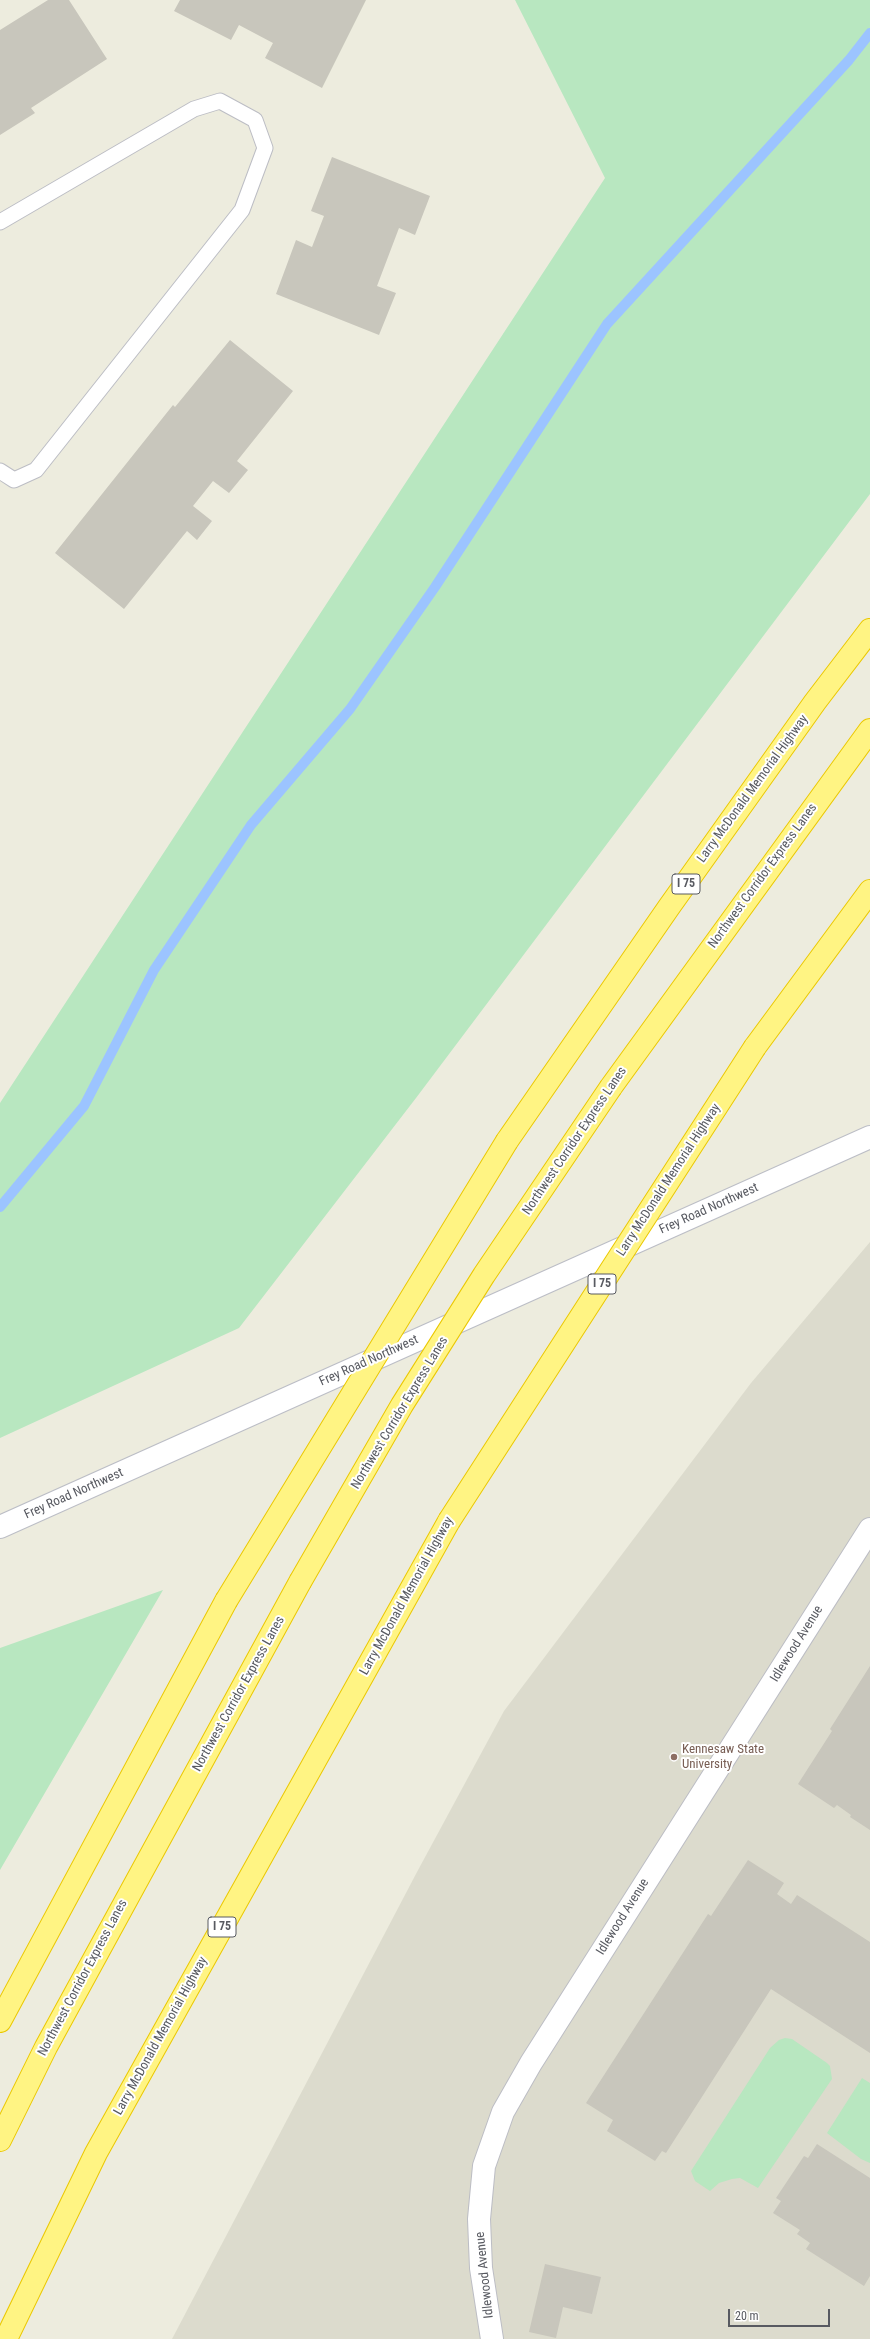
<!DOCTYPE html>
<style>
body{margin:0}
#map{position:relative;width:870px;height:2339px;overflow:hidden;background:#edecde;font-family:"Roboto Condensed",sans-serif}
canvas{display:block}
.scale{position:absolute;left:728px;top:2309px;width:102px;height:18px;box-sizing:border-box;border:2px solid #585a61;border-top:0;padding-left:5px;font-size:12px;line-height:14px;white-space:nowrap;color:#585a61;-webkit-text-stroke:3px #fff;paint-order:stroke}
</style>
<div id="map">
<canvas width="870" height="2339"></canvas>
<div class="scale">20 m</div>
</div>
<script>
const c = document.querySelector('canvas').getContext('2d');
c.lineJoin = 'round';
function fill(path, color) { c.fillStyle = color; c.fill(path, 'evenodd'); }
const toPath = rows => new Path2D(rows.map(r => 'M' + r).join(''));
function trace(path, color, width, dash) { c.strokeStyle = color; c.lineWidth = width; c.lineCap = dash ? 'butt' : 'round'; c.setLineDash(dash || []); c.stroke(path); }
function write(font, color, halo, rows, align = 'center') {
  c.font = font + ' "Roboto Condensed",sans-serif'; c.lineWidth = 4; c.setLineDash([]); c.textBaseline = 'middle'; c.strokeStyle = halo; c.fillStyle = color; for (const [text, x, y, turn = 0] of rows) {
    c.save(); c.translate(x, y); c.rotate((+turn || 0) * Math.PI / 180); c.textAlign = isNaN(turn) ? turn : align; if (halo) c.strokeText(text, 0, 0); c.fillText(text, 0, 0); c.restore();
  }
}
fill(toPath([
 [870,1242,870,2339,172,2339,417,1872,504,1711,751,1383]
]), '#dcdbcd');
fill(toPath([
 [515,0,870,0,870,494,416,1098,239,1328,0,1438,0,1103,605,178],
 [163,1590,0,1870,0,1648],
 [785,2038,792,2039,827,2063,830,2066,832,2079,758,2188,740,2178,732,2179,719,2183,710,2191,695,2181,691,2171,770,2048,779,2040],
 [862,2078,870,2083,870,2163,861,2159,827,2133]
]), '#b8e7c0');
trace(toPath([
 [0,1207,84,1106,154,970,251,825,350,709,435,587,607,324,849,60,870,33]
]), '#9cc4ff', 10);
fill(toPath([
 [48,0,69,0,107,59,31,108,35,113,0,135,0,30],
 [180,0,366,0,322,88,265,58,273,43,239,25,231,40,174,11],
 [332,157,430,196,415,235,399,228,377,286,396,293,379,335,276,294,296,240,312,247,324,216,311,211],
 [230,340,293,391,237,461,248,470,229,493,213,481,193,506,212,521,197,540,187,531,124,609,55,553,173,405,175,407],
 [870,1666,870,1830,850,1817,851,1815,837,1805,834,1808,798,1784,832,1731,830,1729],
 [748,1860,784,1883,777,1894,791,1904,797,1895,870,1942,870,2053,771,1989,666,2153,662,2151,655,2161,607,2131,613,2120,586,2103,708,1914,711,1916],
 [817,2144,870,2178,870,2276,864,2286,806,2249,810,2243,797,2234,800,2230,773,2213,781,2201,776,2198,804,2156,808,2158],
 [545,2264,601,2277,592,2314,563,2307,556,2338,529,2332]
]), '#c8c6bc');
const lane = toPath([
 [0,222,194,109,220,101,255,120,265,148,242,210,36,470,14,480,0,471]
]);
const street = toPath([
 [492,2339,481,2268,479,2219,484,2166,503,2112,531,2063,870,1529]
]);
const secondary = toPath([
 [0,1527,870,1137]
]);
const highway = toPath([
 [755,1047,870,891],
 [611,1087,870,730],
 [507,1141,669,907,815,702,870,630],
 [0,2021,226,1601],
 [0,2140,46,2047,300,1582],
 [6,2339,96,2153,449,1521]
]);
trace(lane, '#bcbdc4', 17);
trace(street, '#bcbdc4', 24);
trace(secondary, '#bcbec6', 24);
trace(highway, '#ebc800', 24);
trace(lane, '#fff', 15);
trace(street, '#fff', 22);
trace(secondary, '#fff', 22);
trace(highway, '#fff483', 22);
const highwayBridge = toPath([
 [449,1521,755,1047],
 [300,1582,402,1405,484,1275,611,1087],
 [226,1601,507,1141]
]);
trace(highwayBridge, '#ebc800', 24, []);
trace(highwayBridge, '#fff483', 22);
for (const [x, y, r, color] of [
 [674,1757,4,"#8d6e63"]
]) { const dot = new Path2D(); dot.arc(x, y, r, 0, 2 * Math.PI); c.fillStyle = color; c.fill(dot); trace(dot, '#fff', 1.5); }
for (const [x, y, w] of [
 [686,884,28],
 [602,1284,28],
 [222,1927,28]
]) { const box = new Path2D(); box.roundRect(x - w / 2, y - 10, w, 20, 3); c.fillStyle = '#fff'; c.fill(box); trace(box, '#585a61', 1); }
write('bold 12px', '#585a61', null, [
 ["I 75",686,884],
 ["I 75",602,1284],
 ["I 75",222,1927]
]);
write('13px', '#585a61', '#fff', [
 ["Larry McDonald Memorial Highway",753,789,-54],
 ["Northwest Corridor Express Lanes",763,876,-54],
 ["Northwest Corridor Express Lanes",575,1141,-56],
 ["Larry McDonald Memorial Highway",669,1180,-57],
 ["Frey Road Northwest",709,1209,-24],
 ["Frey Road Northwest",369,1361,-24],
 ["Northwest Corridor Express Lanes",400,1413,-59],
 ["Frey Road Northwest",74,1494,-24],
 ["Larry McDonald Memorial Highway",407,1596,-61],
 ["Idlewood Avenue",797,1644,-58],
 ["Northwest Corridor Express Lanes",239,1694,-61],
 ["Idlewood Avenue",623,1917,-58],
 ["Northwest Corridor Express Lanes",83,1978,-62],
 ["Larry McDonald Memorial Highway",161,2036,-61],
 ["Idlewood Avenue",485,2275,-96]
]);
write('13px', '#785e54', '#fff', [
 ["Kennesaw State",682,1750],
 ["University",682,1765]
], 'left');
</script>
